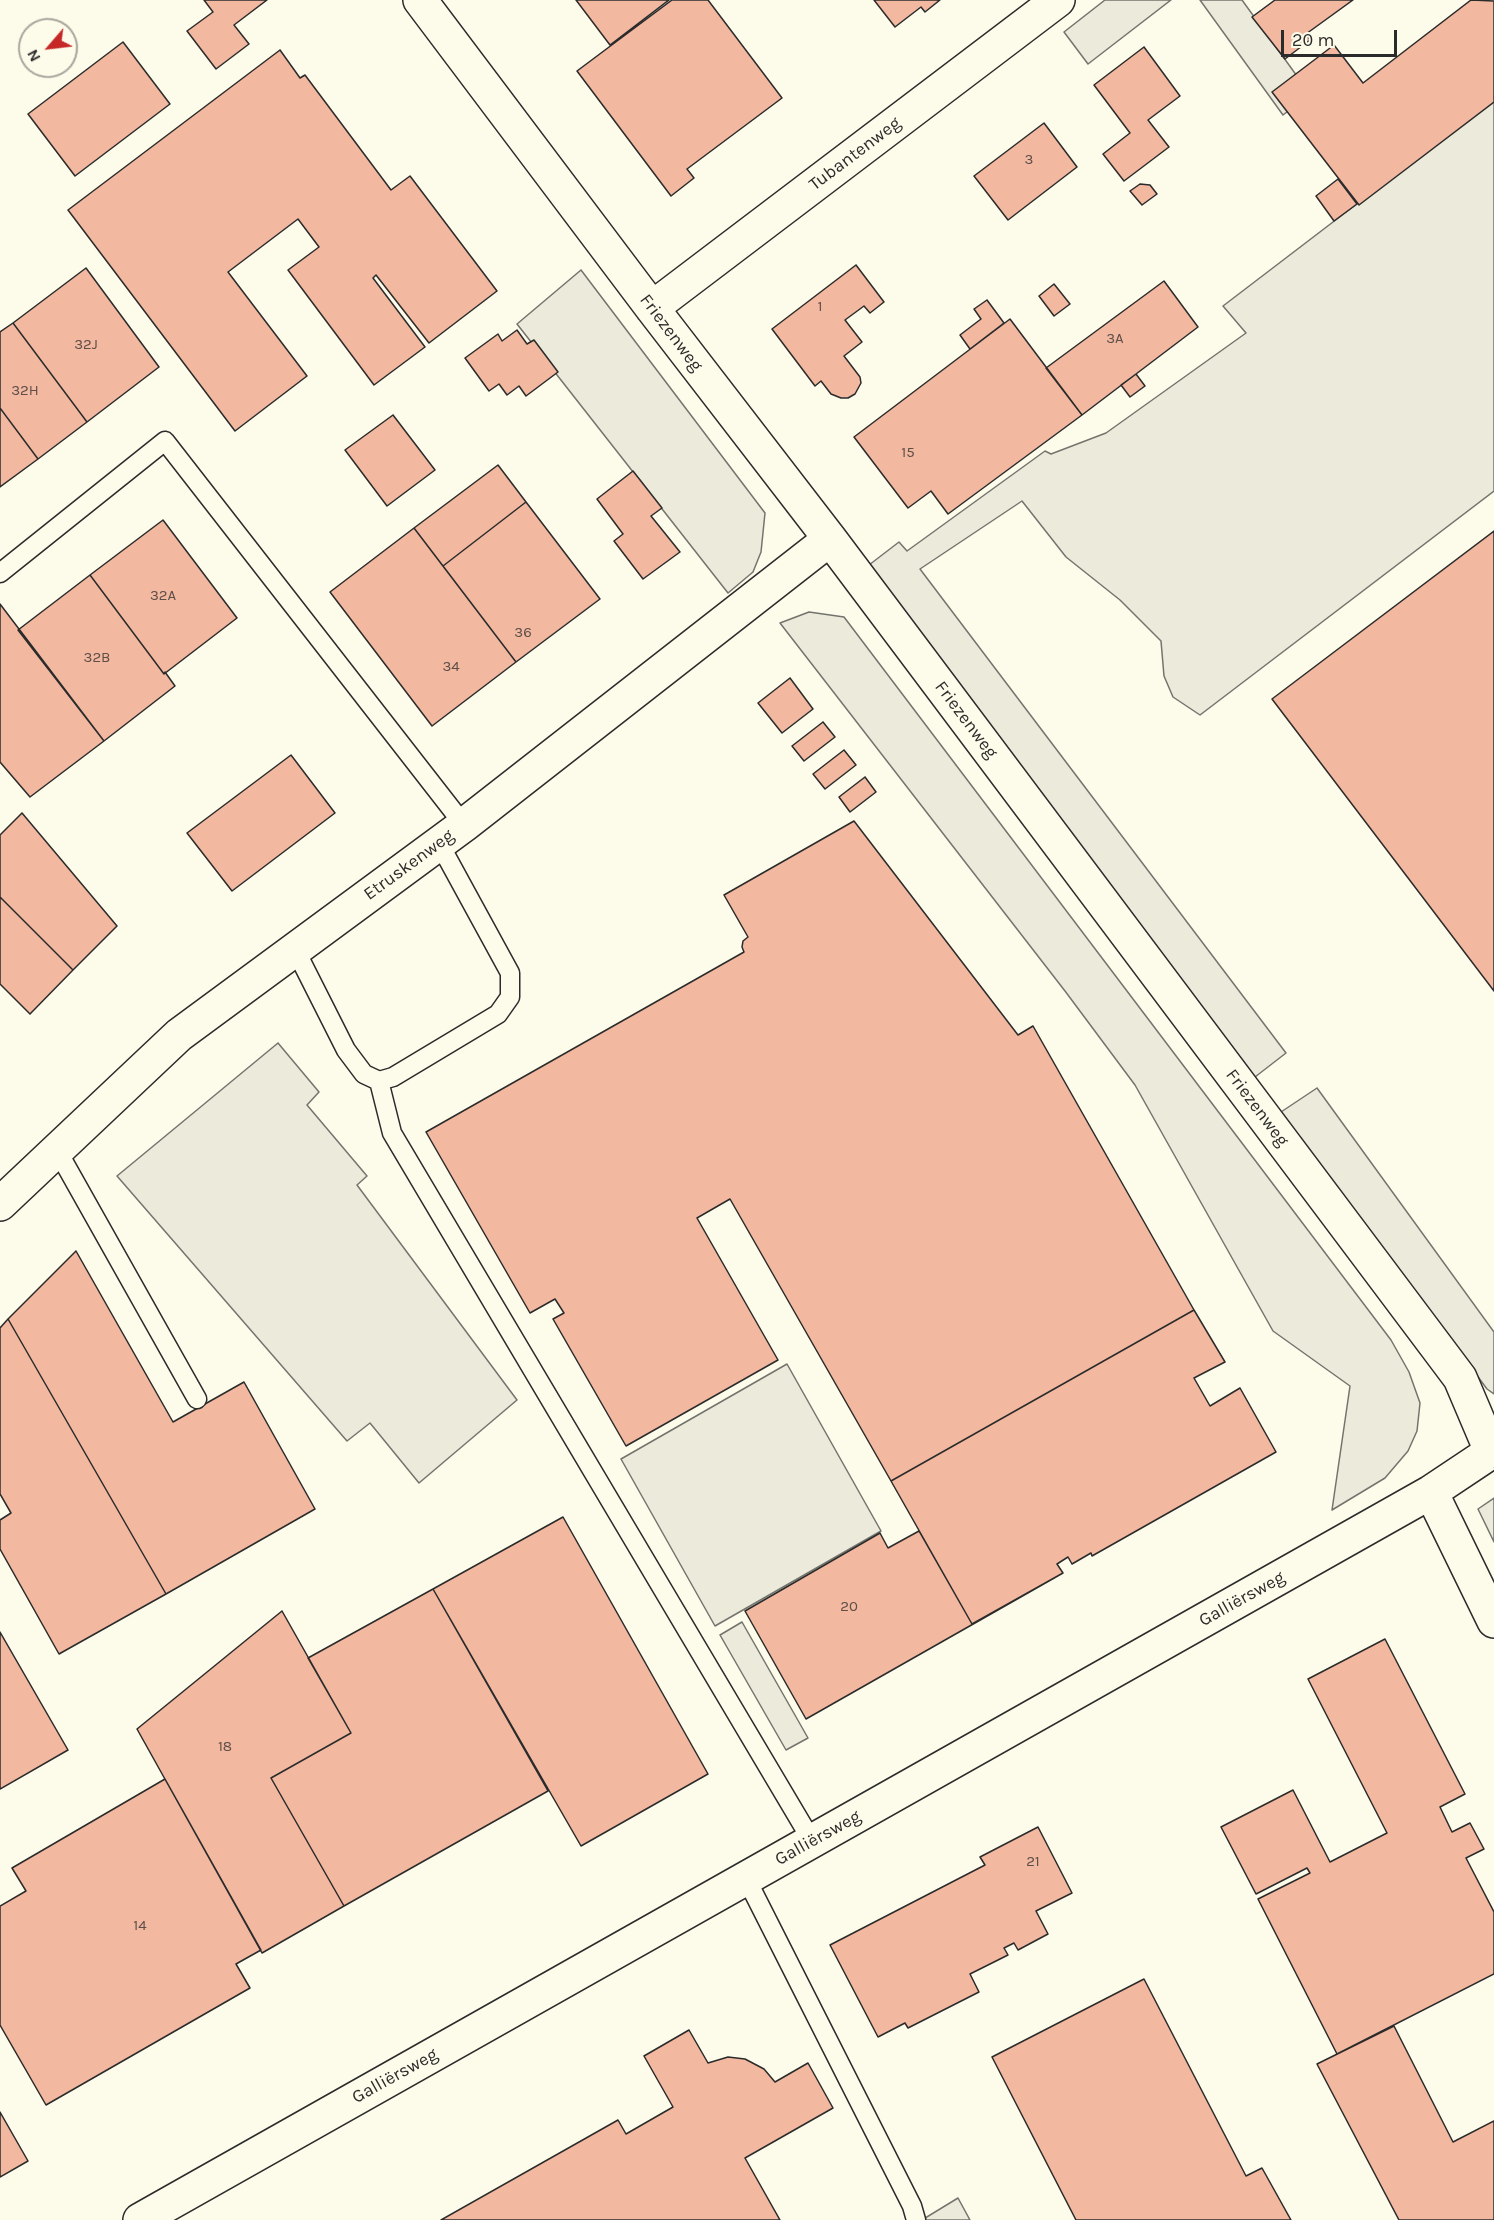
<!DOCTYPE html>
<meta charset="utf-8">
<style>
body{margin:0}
#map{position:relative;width:1494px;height:2220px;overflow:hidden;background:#fdfbea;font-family:Karla,sans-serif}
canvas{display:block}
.north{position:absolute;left:18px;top:18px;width:60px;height:60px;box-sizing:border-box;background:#fdfbea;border:2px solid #a9a89e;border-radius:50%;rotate:242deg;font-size:16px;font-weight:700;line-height:24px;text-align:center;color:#2b2b2b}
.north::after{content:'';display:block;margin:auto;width:21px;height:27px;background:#c62828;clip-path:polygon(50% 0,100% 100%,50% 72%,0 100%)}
.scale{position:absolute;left:1281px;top:30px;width:116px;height:27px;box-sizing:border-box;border:3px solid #2b2b2b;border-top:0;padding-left:8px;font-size:18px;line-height:21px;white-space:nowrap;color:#2b2b2b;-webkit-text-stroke:4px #fdfbea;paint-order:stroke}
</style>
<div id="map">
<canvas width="1494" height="2220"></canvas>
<div class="north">N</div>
<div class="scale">20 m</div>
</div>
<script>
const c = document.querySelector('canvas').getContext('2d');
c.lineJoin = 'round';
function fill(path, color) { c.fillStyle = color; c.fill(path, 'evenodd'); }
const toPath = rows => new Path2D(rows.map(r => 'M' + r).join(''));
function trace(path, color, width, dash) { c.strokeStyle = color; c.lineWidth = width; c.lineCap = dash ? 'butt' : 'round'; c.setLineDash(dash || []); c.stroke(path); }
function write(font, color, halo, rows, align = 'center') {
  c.font = font + ' Karla,sans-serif'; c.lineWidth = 4.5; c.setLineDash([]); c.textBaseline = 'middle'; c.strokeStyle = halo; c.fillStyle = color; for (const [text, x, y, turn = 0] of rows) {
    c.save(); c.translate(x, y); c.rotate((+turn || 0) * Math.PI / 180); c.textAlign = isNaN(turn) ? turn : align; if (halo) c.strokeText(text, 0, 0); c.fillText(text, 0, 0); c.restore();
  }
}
const green = toPath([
 [1105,0,1171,0,1088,64,1064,32,1105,0],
 [1200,0,1242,0,1310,94,1283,115,1200,0],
 [1494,99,1494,491,1200,715,1173,697,1164,676,1161,641,1120,600,1066,557,1022,501,920,569,1286,1053,1255,1077,869,565,899,542,907,551,1045,451,1051,454,1106,433,1246,333,1223,306,1494,99],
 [581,270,765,513,761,552,753,572,728,593,517,324,581,270],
 [809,612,844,617,1391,1340,1409,1372,1420,1403,1417,1431,1408,1451,1385,1478,1332,1510,1350,1386,1273,1331,1135,1085,1065,991,780,623,809,612],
 [1317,1088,1494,1332,1494,1394,1487,1389,1281,1112,1317,1088],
 [1494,1498,1494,1542,1478,1509,1494,1498]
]);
fill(green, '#ecebdb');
trace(green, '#74746e', 1.5);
const parking = toPath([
 [278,1043,319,1092,307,1105,367,1176,357,1185,517,1400,419,1483,370,1423,347,1441,117,1176,278,1043],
 [787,1364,881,1531,715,1626,621,1459,787,1364],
 [742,1622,808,1738,786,1750,720,1635,742,1622],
 [958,2198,970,2220,922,2220,958,2198]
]);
fill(parking, '#eceadb');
trace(parking, '#74746e', 1.5);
const building = toPath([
 [204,0,267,0,234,25,249,44,216,69,187,31,213,12,204,0],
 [576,0,669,0,610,45,576,0],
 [708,0,782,98,687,169,694,178,671,196,577,71,672,0,708,0],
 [874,0,940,0,925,12,921,7,895,27,874,0],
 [1275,0,1353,0,1306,34,1310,40,1285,59,1252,17,1275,0],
 [1471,0,1494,1,1494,102,1359,205,1272,92,1334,45,1363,83,1471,0],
 [123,42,170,104,75,176,28,114,123,42],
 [1144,47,1180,96,1148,120,1169,147,1124,181,1103,154,1130,133,1094,85,1144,47],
 [280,50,300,78,305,75,391,190,410,176,497,291,429,343,376,275,373,278,425,347,374,385,288,270,319,247,298,219,228,272,307,376,235,431,68,210,280,50],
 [1044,123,1077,167,1008,220,974,176,1044,123],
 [1338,179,1357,204,1334,221,1316,196,1338,179],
 [1140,184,1150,185,1157,194,1142,205,1130,191,1140,184],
 [856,265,884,302,870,313,864,306,845,320,862,342,844,356,860,377,861,383,855,394,848,398,841,398,831,394,821,381,815,386,772,329,856,265],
 [86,268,159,367,87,422,13,323,86,268],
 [1164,281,1198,327,1082,415,1046,368,1164,281],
 [1054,284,1070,304,1054,316,1039,296,1054,284],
 [987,300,1004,323,970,349,960,335,981,319,974,309,987,300],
 [1010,319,1082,415,948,514,931,491,908,508,854,437,1010,319],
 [13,323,87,422,38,459,0,408,0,332,13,323],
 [517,330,527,344,534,340,558,372,526,396,519,386,507,395,499,384,489,391,465,358,498,334,502,341,517,330],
 [1136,374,1145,386,1130,397,1121,385,1136,374],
 [0,408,38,459,0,487,0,408],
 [393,415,435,470,387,506,345,450,393,415],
 [498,465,526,502,443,566,414,528,498,465],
 [633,471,662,508,651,516,680,552,643,579,614,541,623,534,597,499,633,471],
 [526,502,600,599,516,662,443,566,526,502],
 [163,520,237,618,164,674,90,575,163,520],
 [414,528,516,662,432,726,330,592,414,528],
 [1494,531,1494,991,1272,699,1494,531],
 [90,575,164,674,165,672,175,686,104,741,18,630,90,575],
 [0,604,104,741,30,797,0,762,0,604],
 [790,678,813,709,782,733,758,703,790,678],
 [823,722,835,737,804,761,792,746,823,722],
 [844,750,856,765,825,789,813,774,844,750],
 [291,755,335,813,232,891,187,833,291,755],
 [865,777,876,792,850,812,839,797,865,777],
 [22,813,117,926,73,970,0,897,0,835,22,813],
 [854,821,1018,1035,1033,1026,1194,1310,891,1481,730,1199,697,1218,778,1360,626,1446,553,1319,564,1313,555,1299,530,1313,426,1132,744,952,742,947,743,941,748,937,724,895,854,821],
 [0,897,73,970,30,1014,0,984,0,897],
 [76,1251,173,1422,244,1382,315,1509,166,1594,8,1319,76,1251],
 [1194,1310,1225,1362,1194,1378,1210,1406,1240,1388,1276,1452,1092,1556,1091,1553,1072,1564,1068,1557,1057,1564,1063,1573,972,1624,891,1481,1194,1310],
 [8,1319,166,1594,59,1654,0,1549,0,1520,11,1513,0,1494,0,1328,8,1319],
 [563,1517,708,1774,581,1846,433,1589,563,1517],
 [919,1531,972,1624,1063,1573,806,1719,745,1611,880,1533,888,1548,919,1531],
 [433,1589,548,1791,344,1906,271,1778,351,1733,308,1658,433,1589],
 [282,1611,351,1733,271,1778,344,1906,262,1953,137,1729,282,1611],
 [0,1632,68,1750,0,1789,0,1632],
 [1385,1639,1465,1794,1440,1807,1452,1832,1470,1823,1484,1849,1466,1858,1494,1912,1494,1974,1337,2054,1258,1899,1310,1873,1307,1868,1256,1894,1221,1827,1293,1790,1330,1862,1387,1833,1308,1679,1385,1639],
 [165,1779,261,1950,236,1964,250,1988,46,2105,0,2025,0,1906,26,1891,12,1868,165,1779],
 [1038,1827,1072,1893,1036,1911,1048,1934,1018,1950,1014,1943,1004,1948,1008,1955,970,1974,979,1992,908,2028,905,2023,878,2037,830,1945,985,1865,980,1857,1038,1827],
 [1144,1979,1246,2176,1262,2168,1291,2220,1076,2220,992,2057,1144,1979],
 [1394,2026,1453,2142,1494,2121,1494,2220,1399,2220,1317,2064,1394,2026],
 [689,2030,708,2063,728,2057,745,2059,764,2069,775,2082,808,2063,833,2108,745,2158,780,2220,441,2220,618,2120,626,2134,673,2107,644,2056,689,2030],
 [0,2112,28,2161,0,2177,0,2112]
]);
fill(building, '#f2b8a0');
trace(building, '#2b2b2b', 1.5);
const service = toPath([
 [0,573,165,441,464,825],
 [295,949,346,1050,364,1074,379,1081,393,1077,498,1014,510,997,510,973,439,843],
 [379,1081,392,1133,812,1841],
 [57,1150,197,1399],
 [746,1878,912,2206,916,2220]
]);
const minor = toPath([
 [420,0,652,308,830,539,1460,1378,1491,1451],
 [652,308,1058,0],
 [0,1204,179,1035,464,825,830,539],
 [1431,1492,1494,1621],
 [140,2220,1431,1492,1494,1450]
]);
trace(service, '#2b2b2b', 21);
trace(minor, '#2b2b2b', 36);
trace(service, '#fdfbea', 18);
trace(minor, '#fdfbea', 33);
write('15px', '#5d4e48', null, [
 ["3",1029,160],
 ["1",820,307],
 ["3A",1115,339],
 ["32J",86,345],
 ["32H",25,391],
 ["15",908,453],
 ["32A",163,596],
 ["36",523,633],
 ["32B",97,658],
 ["34",451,667],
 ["20",849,1607],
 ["18",225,1747],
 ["21",1033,1862],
 ["14",140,1926]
]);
write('18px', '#2b2b2b', '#fdfbea', [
 ["Tubantenweg",855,154,-37],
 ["Friezenweg",671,333,53],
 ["Friezenweg",966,720,53],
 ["Etruskenweg",409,865,-36],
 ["Friezenweg",1257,1108,53],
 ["Galliërsweg",1242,1599,-29],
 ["Galliërsweg",818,1838,-29],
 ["Galliërsweg",395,2076,-29]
]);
</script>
